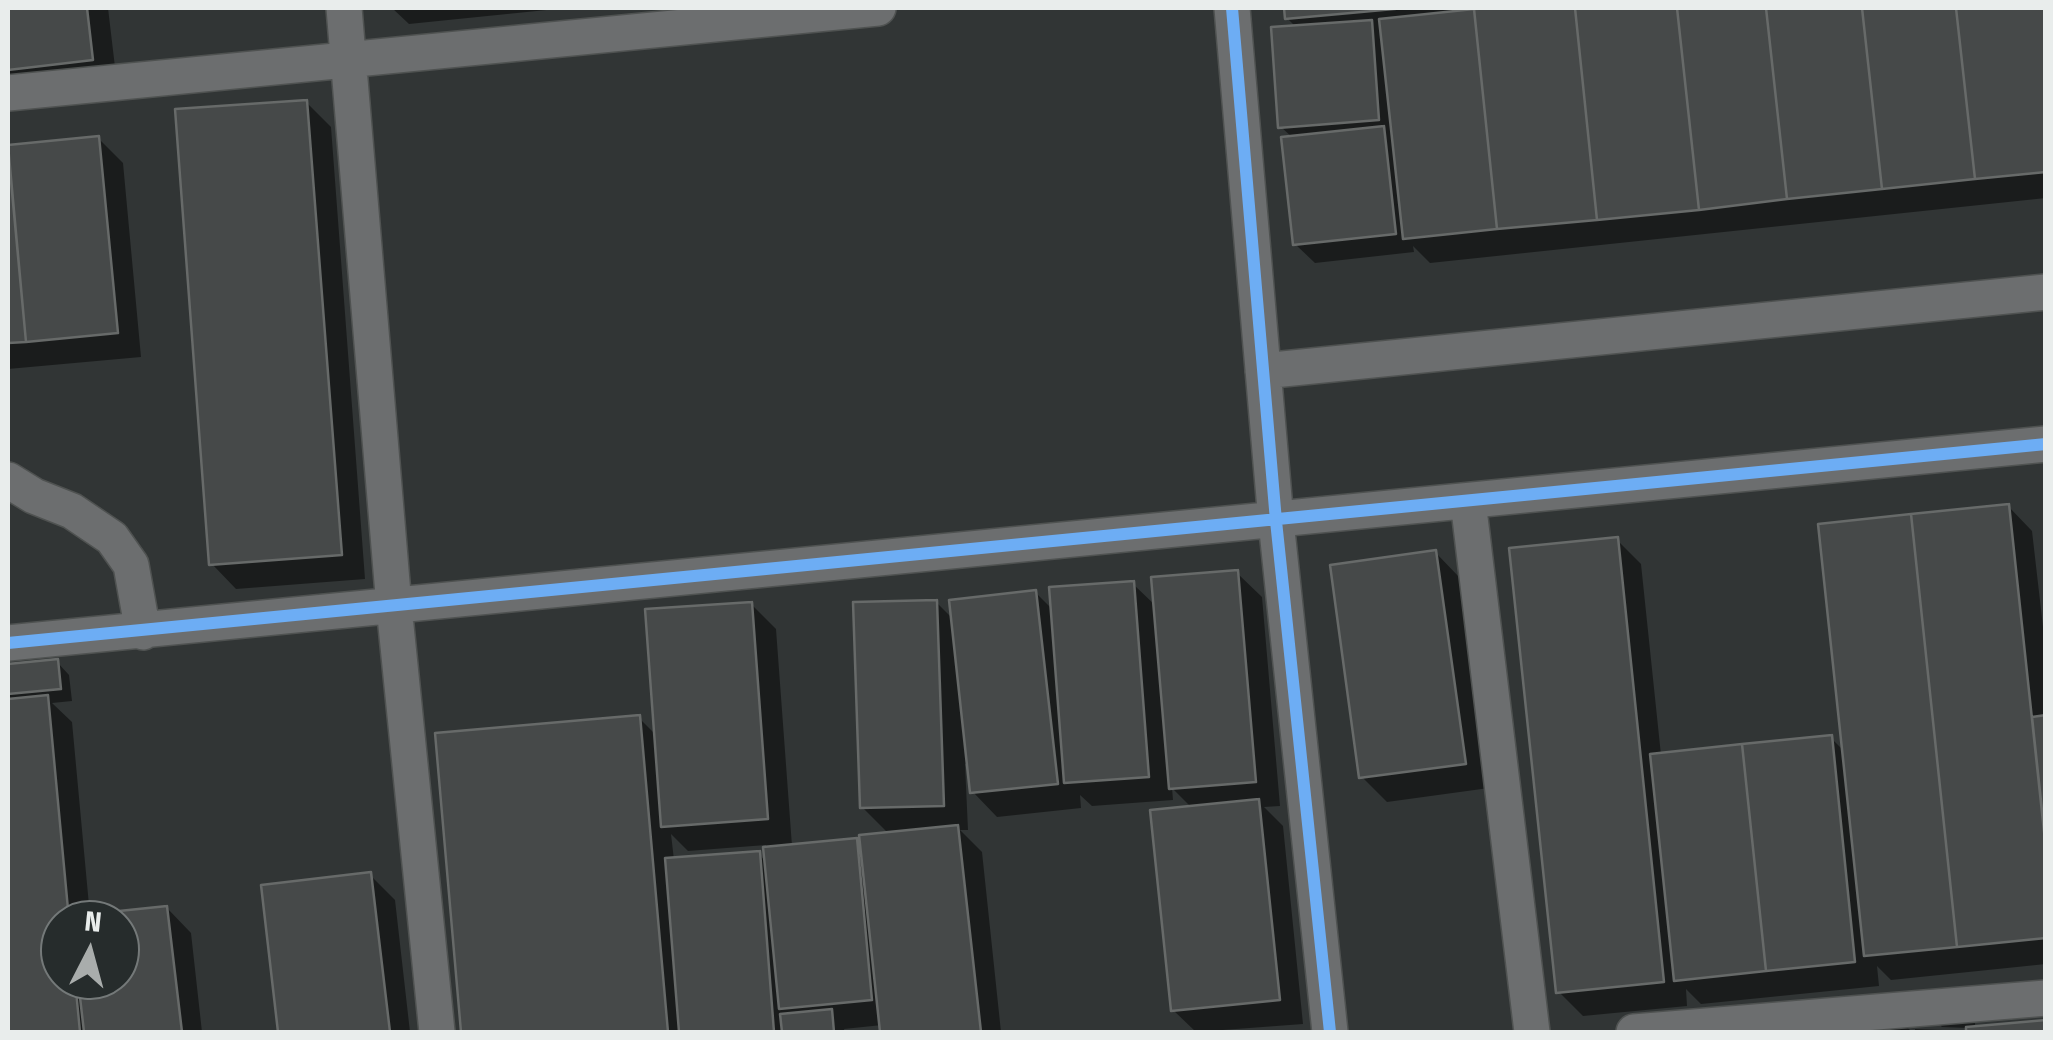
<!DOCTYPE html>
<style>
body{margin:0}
#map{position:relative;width:2053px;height:1040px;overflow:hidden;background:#313535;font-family:"Fira Sans Condensed",sans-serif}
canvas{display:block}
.frame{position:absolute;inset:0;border:10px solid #e9edec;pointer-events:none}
.north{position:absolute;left:40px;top:900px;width:100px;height:100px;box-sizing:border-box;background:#262c2c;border:2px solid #747979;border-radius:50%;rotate:6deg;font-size:28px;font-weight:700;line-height:40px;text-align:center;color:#e9edec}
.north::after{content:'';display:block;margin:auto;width:35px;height:45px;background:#a9adac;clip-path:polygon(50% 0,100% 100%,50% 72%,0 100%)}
</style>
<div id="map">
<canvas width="2053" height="1040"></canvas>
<div class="frame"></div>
<div class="north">N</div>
</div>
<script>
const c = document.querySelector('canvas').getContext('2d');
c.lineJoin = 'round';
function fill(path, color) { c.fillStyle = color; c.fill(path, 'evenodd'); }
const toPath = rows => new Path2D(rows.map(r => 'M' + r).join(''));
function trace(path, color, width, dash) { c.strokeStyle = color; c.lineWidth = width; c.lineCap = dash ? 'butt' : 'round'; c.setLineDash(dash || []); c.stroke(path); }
fill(toPath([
 [8,8,108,8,117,84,8,81],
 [392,8,566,8,409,24],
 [1286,8,2046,8,2046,198,1430,263,1413,246,1414,252,1315,263,1295,244,1293,138,1281,127,1297,28,1287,18],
 [306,102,331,127,365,579,236,589,212,564],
 [99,139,123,163,141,357,8,369,8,147],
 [2008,506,2032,531,2046,653,2046,964,1891,980,1877,966,1879,986,1701,1004,1686,989,1687,1006,1583,1016,1558,991,1617,540,1641,564,1661,755,1831,738,1845,752],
 [1436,553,1460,578,1489,788,1387,802,1362,777],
 [1237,573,1262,597,1280,806,1264,807,1283,826,1303,1024,1196,1032,1173,1010,1192,808,1172,788,1173,800,1092,806,1080,795,1081,808,997,817,973,792,969,763,965,764,968,830,960,830,982,852,1001,1032,883,1032,882,1025,844,1029,845,1032,464,1032,437,736,639,718,657,736,751,604,776,629,792,846,856,840,862,847,889,834,862,807,936,602,954,620,1036,593,1054,611,1133,584,1156,606],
 [671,834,688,851,766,845,767,863,759,854,674,860],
 [57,662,69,675,72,701,52,703,72,722,90,916,167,908,191,933,202,1032,8,1032,8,667],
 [60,920,120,920,120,980,60,980],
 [370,875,395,900,410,1032,281,1032,264,887],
 [1975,1018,1975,1029,2046,1022,2046,1032,1969,1032,1968,1028,1942,1027,1937,1022],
 [1881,1023,1905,1025,1912,1032,1880,1032],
 [1915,1029,1942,1030,1944,1032,1915,1032]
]), '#0007');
const building = toPath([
 [8,8,87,8,93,60,8,70,8,8],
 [1284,8,1405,8,1285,19,1284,8],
 [1496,8,1575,8,1597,220,1497,229,1474,9,1496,8],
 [1575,8,1677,8,1699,210,1597,220,1575,8],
 [1677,8,1766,8,1787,199,1699,210,1677,8],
 [1766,8,1862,8,1882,189,1787,199,1766,8],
 [1862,8,1956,8,1975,179,1882,189,1862,8],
 [1956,8,2046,8,2046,172,1975,179,1956,8],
 [1474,9,1497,229,1403,239,1379,19,1474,9],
 [1372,20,1379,120,1278,128,1271,27,1372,20],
 [307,100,342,555,209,565,175,109,307,100],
 [1384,126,1396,234,1293,245,1281,137,1384,126],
 [99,136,118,333,26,342,8,145,99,136],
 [8,149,26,342,8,343,8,149],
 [2009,504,2046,850,2046,938,1957,947,1911,514,2009,504],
 [1911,514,1957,947,1864,956,1818,524,1911,514],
 [1618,537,1664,982,1556,993,1509,548,1618,537],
 [1436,550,1466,764,1359,778,1330,565,1436,550],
 [1238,570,1256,782,1169,789,1151,577,1238,570],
 [1134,581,1149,777,1064,783,1049,587,1134,581],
 [1036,590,1058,784,970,793,949,600,1036,590],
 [937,600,944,806,860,808,853,602,937,600],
 [752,602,768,819,661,827,645,609,752,602],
 [58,659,61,689,8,694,8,664,58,659],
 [48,695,69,920,60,920,60,980,75,980,80,1032,8,1032,8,699,48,695],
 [640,715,668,1032,461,1032,435,733,640,715],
 [2046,715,2046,848,2032,717,2046,715],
 [1832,735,1855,962,1766,971,1742,744,1832,735],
 [1742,744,1766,971,1674,981,1650,754,1742,744],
 [1259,799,1280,1000,1171,1011,1150,810,1259,799],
 [958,825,981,1032,880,1032,859,835,958,825],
 [857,838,872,1000,779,1009,763,847,857,838],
 [760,851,774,1032,679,1032,665,858,760,851],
 [371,872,390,1032,278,1032,261,885,371,872],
 [167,906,182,1032,84,1032,78,980,120,980,120,920,72,920,71,916,167,906],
 [832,1009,834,1032,782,1032,780,1014,832,1009],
 [2046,1020,2046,1032,1966,1032,1966,1027,2046,1020]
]);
fill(building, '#464949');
trace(building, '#676a69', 2.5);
const minor = toPath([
 [344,8,394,606,437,1032],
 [1232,8,1276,521,1330,1032],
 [8,93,878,8],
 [1263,371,2046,292],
 [8,480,34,496,72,511,112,538,131,565,143,632],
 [1468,501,1532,1032],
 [8,643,2046,444],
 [1634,1032,2046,998]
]);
trace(minor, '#4f5251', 38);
trace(minor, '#6c6e6f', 35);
trace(toPath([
 [1232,8,1276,521,1330,1032],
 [8,643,2046,444]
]), '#6dadf4', 12);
</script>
